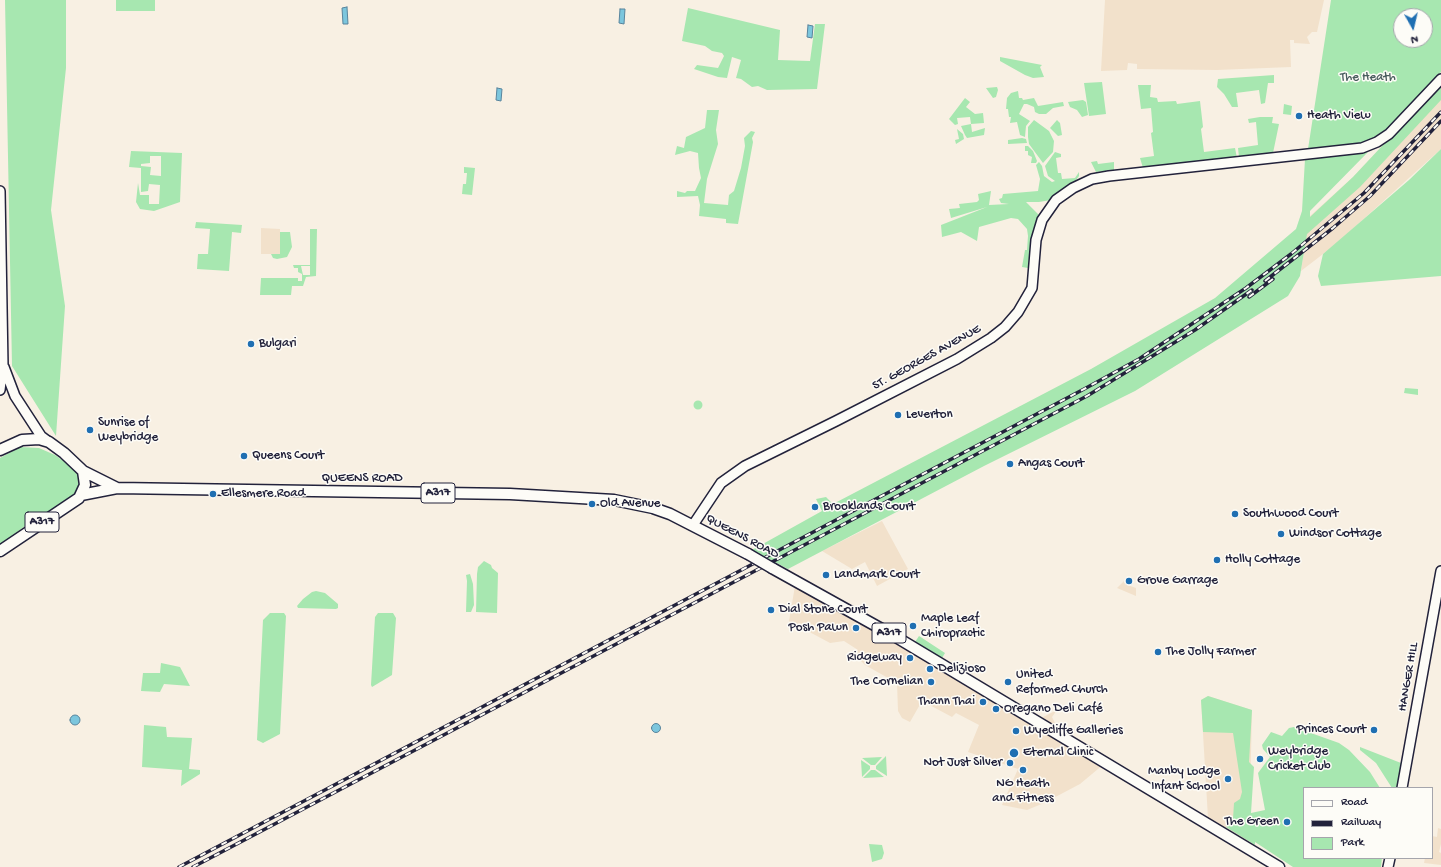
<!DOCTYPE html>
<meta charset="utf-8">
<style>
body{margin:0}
#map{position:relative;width:1441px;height:867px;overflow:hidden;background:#f8f0e3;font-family:"Gochi Hand",sans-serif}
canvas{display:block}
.legend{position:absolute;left:1303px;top:787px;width:130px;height:72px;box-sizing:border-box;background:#fdfcf7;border:1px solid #a5a5ac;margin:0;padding:5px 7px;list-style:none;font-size:12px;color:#22223b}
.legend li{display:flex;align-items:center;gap:8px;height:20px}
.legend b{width:20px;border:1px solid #a5a5ac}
.north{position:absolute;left:1393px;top:8px;width:40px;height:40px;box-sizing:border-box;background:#fdfcf7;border:1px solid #a5a5ac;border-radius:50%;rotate:172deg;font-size:11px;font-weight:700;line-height:16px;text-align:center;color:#22223b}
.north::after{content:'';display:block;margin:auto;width:14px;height:18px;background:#1f6fb2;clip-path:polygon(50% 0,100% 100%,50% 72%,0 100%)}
</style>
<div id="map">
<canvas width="1441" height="867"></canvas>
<ul class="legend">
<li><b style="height:5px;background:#fdfcf7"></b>Road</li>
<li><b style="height:5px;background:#22223b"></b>Railway</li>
<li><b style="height:11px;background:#a7e7b0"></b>Park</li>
</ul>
<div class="north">N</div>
</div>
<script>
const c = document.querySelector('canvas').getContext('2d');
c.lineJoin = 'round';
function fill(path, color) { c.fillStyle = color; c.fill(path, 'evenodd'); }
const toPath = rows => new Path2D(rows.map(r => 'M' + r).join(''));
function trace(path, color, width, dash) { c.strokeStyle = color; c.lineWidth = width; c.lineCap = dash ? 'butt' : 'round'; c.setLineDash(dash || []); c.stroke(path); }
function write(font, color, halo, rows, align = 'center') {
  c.font = font + ' "Gochi Hand",sans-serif'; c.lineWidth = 3; c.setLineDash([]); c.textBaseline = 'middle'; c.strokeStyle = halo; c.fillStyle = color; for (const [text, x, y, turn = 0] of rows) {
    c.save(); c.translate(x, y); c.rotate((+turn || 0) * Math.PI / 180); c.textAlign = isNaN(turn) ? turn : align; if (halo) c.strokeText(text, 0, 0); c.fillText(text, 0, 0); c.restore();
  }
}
fill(toPath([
 [1105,0,1324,0,1317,32,1312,32,1307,37,1310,44,1294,43,1294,40,1290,40,1291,67,1217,70,1137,69,1137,64,1128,63,1127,70,1101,71],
 [1441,83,1441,149,1336,244,1301,271,1309,217,1353,177],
 [261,228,280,229,280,254,261,254],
 [882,521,908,569,877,586,865,562,852,569,822,551],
 [796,580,1104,764,1080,784,1044,803,1027,810,1002,805,1018,769,968,752,979,725,956,713,952,717,922,701,910,722,902,718,898,711,897,683,865,665,861,661,863,658,857,654,858,650,844,641,830,643,789,621],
 [1124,581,1125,584,1136,588,1136,596,1117,588],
 [1208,696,1252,710,1249,843,1208,818,1201,700],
 [1057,710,1052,717,1055,723,1053,725,1043,719,1043,717],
 [1438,828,1441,829,1441,844,1439,852,1441,853,1441,865,1424,863,1425,858,1432,858,1432,836,1437,837]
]), '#f2e1cb');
fill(toPath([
 [5,0,66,0,66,68,51,210,65,306,56,436,12,366],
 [116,0,155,0,155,11,116,11],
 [1331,0,1441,0,1441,72,1385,132,1370,141,1357,145,1308,149],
 [1401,16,1425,16,1425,40,1401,40],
 [688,8,780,30,778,60,810,61,815,24,825,24,817,89,767,90,758,86,752,87,741,79,736,78,741,60,732,57,727,78,718,77,694,69,697,65,718,68,724,56,722,53,712,51,705,46,682,41],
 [1000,57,1042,65,1040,67,1044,77,1033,78,1025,75,1000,61],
 [1274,75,1274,83,1268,83,1265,103,1261,104,1259,90,1236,93,1238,107,1232,107,1224,94,1217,87,1218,79],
 [1102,82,1106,114,1089,116,1084,83],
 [1441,83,1441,100,1360,187,1307,234,1300,276,1288,296,1135,391,984,466,788,569,752,550,822,511,816,499,826,497,833,504,1091,369,1215,298,1296,229,1302,211,1305,159,1368,152,1310,211,1310,217,1353,177],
 [1138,85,1151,85,1150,97,1157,98,1158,102,1176,101,1177,104,1200,101,1203,127,1201,129,1204,152,1235,148,1237,158,1143,168,1140,158,1154,156,1151,133,1153,132,1151,108,1141,109],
 [997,87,998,90,996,97,993,98,986,88],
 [1018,91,1019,98,1022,98,1023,100,1034,98,1038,106,1063,102,1064,106,1053,108,1046,114,1039,114,1035,112,1034,107,1027,104,1024,104,1019,114,1030,121,1026,126,1025,137,1020,135,1017,122,1010,123,1011,117,1009,117,1008,109,1006,109,1007,98,1011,93],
 [965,98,970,102,966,107,975,114,983,113,984,123,971,124,972,132,985,128,984,135,967,138,965,135,961,126,971,124,970,117,957,118,958,124,955,125,949,119],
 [1083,100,1086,102,1088,115,1082,117,1077,110,1070,107,1068,102],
 [1284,104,1292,106,1291,115,1283,114],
 [707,110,719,110,716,130,718,144,707,179,704,203,728,205,729,195,734,191,741,168,745,146,744,138,751,131,755,132,752,138,753,142,738,224,726,223,726,219,699,216,700,205,698,196,677,197,677,191,685,193,687,191,695,191,701,178,699,168,698,153,690,151,675,155,677,146,684,148,686,137,705,128],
 [1260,117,1273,117,1272,123,1279,124,1273,153,1239,157,1238,148,1258,145,1256,122,1249,123,1248,119],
 [1034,120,1049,131,1054,141,1053,152,1043,163,1029,144,1028,137,1028,127],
 [1057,120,1060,123,1062,135,1058,136,1050,128],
 [957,129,963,134,964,139,956,144,955,140,959,139],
 [1022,138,1026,139,1027,143,1008,144,1008,140],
 [1025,146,1028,146,1033,151,1037,161,1036,163,1031,163,1032,157,1028,155,1028,151,1025,151],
 [1441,149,1441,276,1321,286,1318,276,1323,254,1409,180],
 [131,151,182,153,180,202,154,211,140,209,136,202,138,183,140,195,149,195,149,204,159,204,160,185,149,184,148,191,141,192,141,168,129,167],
 [150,156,161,156,161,176,150,175,151,167,141,166,141,164,150,163],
 [1055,152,1061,154,1061,157,1056,158,1058,173,1061,173,1062,179,1075,178,1079,172,1079,176,1074,183,1051,200,1039,202,1026,202,1040,216,1034,269,1022,267,1025,250,1027,250,1028,236,1027,229,1018,219,1011,218,979,227,977,241,961,232,942,237,941,225,987,207,951,218,949,209,960,208,959,204,977,202,979,200,978,194,991,191,989,205,1009,204,1001,203,999,199,1002,198,1003,194,1038,191,1040,179,1036,165,1039,162,1042,166,1044,176,1052,182,1055,181,1048,176,1045,166],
 [1097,161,1098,164,1114,162,1114,170,1096,172,1091,162],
 [464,167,475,168,472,195,462,194,463,184,466,184,467,173,464,173],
 [196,222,242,225,241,233,232,232,229,271,197,269,198,254,208,254,210,229,195,228],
 [310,229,317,229,316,276,306,277,303,286,292,286,291,295,260,295,261,278,298,278,298,281,302,281,302,274,298,272,298,268,294,268,293,265,310,265],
 [301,266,310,266,310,275,303,275],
 [280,232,290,232,292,247,287,257,277,259,273,258,271,254,280,254],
 [1405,388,1418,389,1418,395,1404,393],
 '693.5 405a4.5 4.5 0 1 1 9 0a4.5 4.5 0 1 1-9 0Z',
 [20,447,39,448,55,455,78,471,81,477,79,493,63,504,33,520,0,545,0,458],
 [484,561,491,565,492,568,498,573,497,613,476,612,477,574,478,567],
 [470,574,473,584,474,605,471,612,466,612,467,581,466,575],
 [316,591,325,593,338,604,338,608,336,609,298,608,297,606,303,599,312,592],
 [270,613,284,613,286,616,280,734,263,743,257,740,263,620],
 [378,613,393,613,396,618,392,675,372,687,371,685,375,617],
 [919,636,945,653,942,658,915,642],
 [161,663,180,667,190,686,164,684,160,692,141,691,143,673,160,673],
 [1208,696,1252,710,1249,762,1254,767,1251,813,1265,810,1258,773,1270,757,1263,749,1262,745,1271,732,1282,736,1289,728,1294,727,1339,743,1349,750,1370,772,1380,788,1304,788,1304,858,1382,858,1381,867,1293,867,1255,842,1255,845,1226,827,1233,819,1234,803,1240,799,1242,792,1233,733,1203,732,1201,700],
 [144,725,166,727,167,737,192,738,189,769,200,770,200,774,181,786,182,770,142,767],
 [1360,747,1401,763,1397,788,1392,788,1376,763,1360,750],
 [886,756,887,776,876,769,876,766],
 [882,757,875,765,871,765,862,758],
 [861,760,870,766,870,769,862,777],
 [871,770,875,770,884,777,863,778],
 [869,844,882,845,884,853,882,859,872,862]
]), '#a7e7b0');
const water = toPath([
 [347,7,348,24,343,24,342,8,347,7],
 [620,9,625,9,624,24,619,23,620,9],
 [808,25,813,26,812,38,807,37,808,25],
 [497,88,502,89,501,101,496,100,497,88],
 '70 720a5 5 0 1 1 10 0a5 5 0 1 1-10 0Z',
 '651.5 728a4.5 4.5 0 1 1 9 0a4.5 4.5 0 1 1-9 0Z'
]);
fill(water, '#7cc6dd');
trace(water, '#58849c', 1);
const secondary = toPath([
 [0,191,3,366,0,390],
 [4,367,15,396,41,436,49,442],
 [693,525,721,483,745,466,836,421,957,359,991,338,1005,327,1018,312,1032,288,1036,240,1042,220,1056,200,1073,188,1092,179,1109,176,1362,148,1377,142,1389,134,1441,79],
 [1402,788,1441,571],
 [1388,867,1390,858]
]);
const primary = toPath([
 [0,450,22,440,39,439,49,442,64,453,83,471,117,488],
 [81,495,117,488,510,494,614,500,653,508,670,514,748,554],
 [0,551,79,498,85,485,83,471],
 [772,568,896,637,1279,867]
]);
trace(secondary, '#22223b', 12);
trace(primary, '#22223b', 13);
trace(secondary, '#fdfcf7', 9);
trace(primary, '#fdfcf7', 10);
const rail = toPath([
 [1265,281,1333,228,1370,196,1441,121],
 [1249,297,1273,279],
 [179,867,1086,388,1139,359,1246,288,1291,254,1364,193,1441,112],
 [193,867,1087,396,1195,330,1252,290]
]);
trace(rail, '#22223b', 3.5);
trace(rail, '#fdfcf7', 2, [6]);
const primaryBridge = toPath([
 [748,554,772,568]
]);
trace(primaryBridge, '#22223b', 13, []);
trace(primaryBridge, '#fdfcf7', 10);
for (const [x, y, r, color] of [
 [1299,116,4,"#1f6fb2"],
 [251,344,4,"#1f6fb2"],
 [898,415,4,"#1f6fb2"],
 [90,430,4,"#1f6fb2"],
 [244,456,4,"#1f6fb2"],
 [1010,464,4,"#1f6fb2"],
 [213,494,4,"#1f6fb2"],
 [592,504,4,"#1f6fb2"],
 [815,507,4,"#1f6fb2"],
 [1235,514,4,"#1f6fb2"],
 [1281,534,4,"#1f6fb2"],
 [1217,560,4,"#1f6fb2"],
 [826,575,4,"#1f6fb2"],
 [1129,581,4,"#1f6fb2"],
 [771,610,4,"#1f6fb2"],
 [913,626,4,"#1f6fb2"],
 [856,628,4,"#1f6fb2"],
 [1158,652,4,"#1f6fb2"],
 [910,658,4,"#1f6fb2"],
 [930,669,4,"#1f6fb2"],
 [931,682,4,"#1f6fb2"],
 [1008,682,4,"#1f6fb2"],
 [983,702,4,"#1f6fb2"],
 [996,709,4,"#1f6fb2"],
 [1374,730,4,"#1f6fb2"],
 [1016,731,4,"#1f6fb2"],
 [1014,753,5,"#1f6fb2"],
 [1260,759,4,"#1f6fb2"],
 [1010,763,4,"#1f6fb2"],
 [1023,770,4,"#1f6fb2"],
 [1228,779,4,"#1f6fb2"],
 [1287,822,4,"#1f6fb2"]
]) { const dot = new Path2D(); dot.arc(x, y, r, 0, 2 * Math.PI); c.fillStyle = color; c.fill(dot); trace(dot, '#fdfcf7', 1.5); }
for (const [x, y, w] of [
 [438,493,34],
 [42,522,34],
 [889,633,34]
]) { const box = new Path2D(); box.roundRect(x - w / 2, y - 10, w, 20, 3); c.fillStyle = '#fdfcf7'; c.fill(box); trace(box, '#22223b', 1); }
write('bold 12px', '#22223b', null, [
 ["A317",438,493],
 ["A317",42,522],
 ["A317",889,633]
]);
write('13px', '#4a5d5e', '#fdfcf7', [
 ["The Heath",1368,78]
]);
write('13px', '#22223b', '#fdfcf7', [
 ["Heath View",1307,116],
 ["Bulgari",259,344],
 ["Leverton",906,415],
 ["Sunrise of",98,423],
 ["Weybridge",98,438],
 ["Queens Court",252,456],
 ["Angas Court",1018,464],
 ["Ellesmere Road",221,494],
 ["Old Avenue",600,504],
 ["Brooklands Court",823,507],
 ["Southwood Court",1243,514],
 ["Windsor Cottage",1289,534],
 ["Holly Cottage",1225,560],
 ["Landmark Court",834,575],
 ["Grove Garrage",1137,581],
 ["Dial Stone Court",779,610],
 ["Maple Leaf",921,619],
 ["Chiropractic",921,634],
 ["Posh Pawn",848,628,"right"],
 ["The Jolly Farmer",1166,652],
 ["Ridgeway",902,658,"right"],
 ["Delizioso",938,669],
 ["United",1016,675],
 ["Reformed Church",1016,690],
 ["The Cornelian",923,682,"right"],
 ["Thann Thai",975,702,"right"],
 ["Oregano Deli Café",1004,709],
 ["Princes Court",1366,730,"right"],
 ["Wyecliffe Galleries",1024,731],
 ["Weybridge",1268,752],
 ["Cricket Club",1268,767],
 ["Eternal Clinic",1023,753],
 ["Not Just Silver",1002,763,"right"],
 ["Manby Lodge",1220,772,"right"],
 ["Infant School",1220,787,"right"],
 ["NG Heath",1023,784,"center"],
 ["and Fitness",1023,799,"center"],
 ["The Green",1279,822,"right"]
], 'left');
write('13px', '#22223b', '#fdfcf7', [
 ["ST. GEORGES AVENUE",927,358,-29],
 ["QUEENS ROAD",362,479],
 ["QUEENS ROAD",742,537,28],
 ["HANGER HILL",1409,677,-80]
]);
</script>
